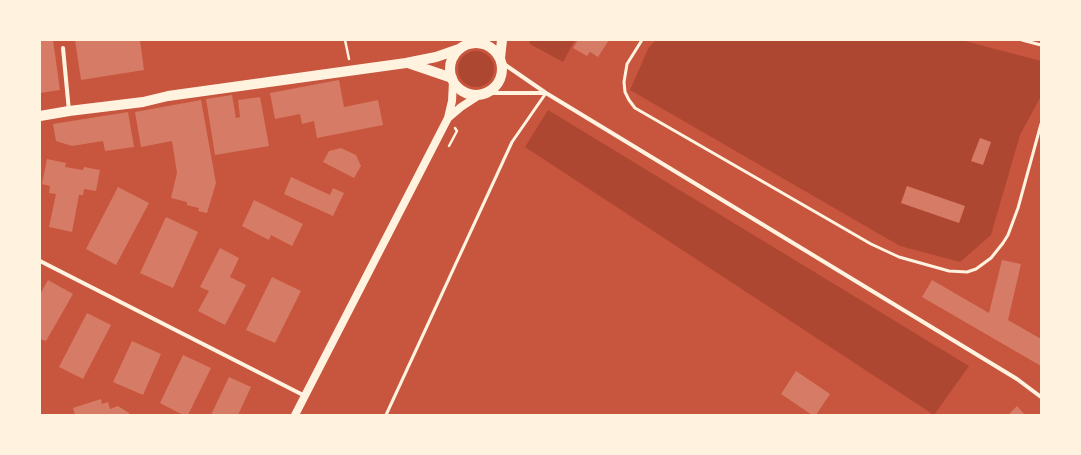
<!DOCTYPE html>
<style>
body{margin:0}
#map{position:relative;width:1081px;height:455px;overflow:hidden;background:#c8553d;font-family:"Archivo Narrow",sans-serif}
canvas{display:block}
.frame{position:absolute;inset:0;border:41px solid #fff3e0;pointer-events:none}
</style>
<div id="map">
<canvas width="1081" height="455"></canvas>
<div class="frame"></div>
</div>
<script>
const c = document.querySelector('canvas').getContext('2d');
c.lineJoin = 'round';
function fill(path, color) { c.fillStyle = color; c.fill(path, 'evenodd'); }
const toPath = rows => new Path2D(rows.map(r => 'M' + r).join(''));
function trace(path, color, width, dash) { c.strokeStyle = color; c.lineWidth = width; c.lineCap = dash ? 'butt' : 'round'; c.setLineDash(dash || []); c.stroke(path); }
fill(toPath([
 [529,40,575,40,563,62,530,44],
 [656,40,961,40,1041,61,1041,96,1020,135,991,235,960,262,900,246,630,90,649,47],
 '458 69a18 18 0 1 1 36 0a18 18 0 1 1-36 0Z',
 [548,110,969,366,934,415,525,147]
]), '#ae4732');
fill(toPath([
 [47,40,53,40,60,90,40,93,40,41],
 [75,40,140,40,144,70,81,80],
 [578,40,609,40,598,57,590,52,587,56,573,48],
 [339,80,344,107,378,100,383,125,317,138,314,121,302,124,300,114,275,119,270,93],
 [232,95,236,118,240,117,238,100,260,97,269,146,215,155,206,99],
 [201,100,216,183,207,213,198,211,199,208,187,205,187,202,171,198,177,173,172,141,141,147,135,112],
 [128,112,134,147,105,151,103,141,72,146,56,141,53,124],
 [980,138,991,142,983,165,971,161],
 [341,148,356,155,361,166,354,178,323,162,329,151],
 [47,159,66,163,65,167,83,170,84,167,100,170,96,191,84,189,83,195,79,195,72,232,49,227,56,194,49,193,50,186,42,184],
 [291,177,330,195,333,188,344,193,333,216,284,194],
 [907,186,965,206,959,223,901,203],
 [118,187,149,203,116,265,86,249],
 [254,200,303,224,292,246,271,235,269,240,242,226],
 [166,217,198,232,173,288,140,273],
 [220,248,239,258,230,277,246,285,225,325,198,311,209,291,200,287],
 [1002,260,1021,264,1008,320,1041,339,1041,366,922,297,932,280,989,313],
 [272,277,301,291,275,343,246,330],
 [48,280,73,294,46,341,40,339,40,322,41,320,40,319,40,294],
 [87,313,111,325,83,379,59,367],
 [132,341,161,354,143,395,113,382],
 [183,355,211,368,188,415,183,415,160,403],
 [796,371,830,394,816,415,812,415,781,394],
 [229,377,251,387,238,415,211,415],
 [101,399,102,404,108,402,110,409,118,406,129,413,130,415,75,415,73,408],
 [1017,406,1025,415,1008,415]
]), '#d67c66');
trace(toPath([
 [345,40,349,59],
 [449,146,457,131,455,128]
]), '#fff3e0', 2.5);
trace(toPath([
 [642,40,627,64,624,82,625,92,629,100,635,108,871,244,899,257,949,271,967,272,976,269,991,258,1003,243,1008,235,1018,208,1041,124],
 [1022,40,1041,45],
 [386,415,512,142,546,93]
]), '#fff3e0', 3);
trace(toPath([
 [63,48,69,111],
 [501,62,546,93,1017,379,1041,397],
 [485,93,546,93],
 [40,261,305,396]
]), '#fff3e0', 4);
trace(toPath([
 [448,118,461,107,481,94],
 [295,415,448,118,452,101,453,82]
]), '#fff3e0', 8);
trace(toPath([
 '450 69a26 26 0 1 1 52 0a26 26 0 1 1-52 0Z',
 [500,58,502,40],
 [408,63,452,78],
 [40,116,69,111,143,102,168,96,406,63,436,57,459,49]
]), '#fff3e0', 10);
</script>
